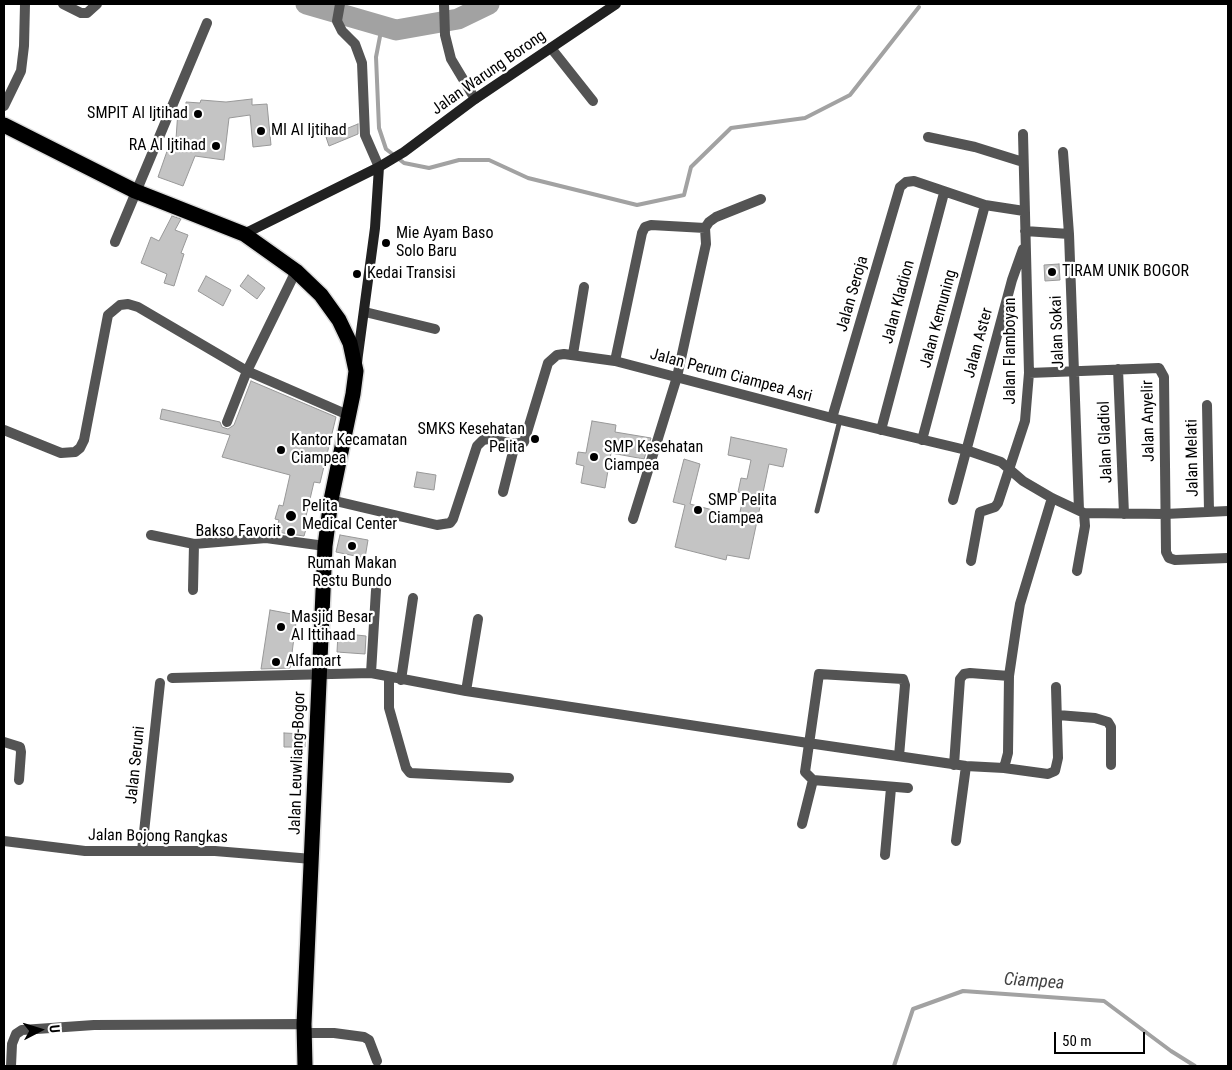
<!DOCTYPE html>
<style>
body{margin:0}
#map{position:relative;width:1232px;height:1070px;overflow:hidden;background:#fff;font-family:"Roboto Condensed",sans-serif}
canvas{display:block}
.frame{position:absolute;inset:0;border:5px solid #000;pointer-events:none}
.north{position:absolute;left:15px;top:1005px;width:50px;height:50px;-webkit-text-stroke:4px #fff;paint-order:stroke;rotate:85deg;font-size:14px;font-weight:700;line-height:20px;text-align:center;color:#000}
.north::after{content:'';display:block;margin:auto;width:18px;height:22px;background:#000;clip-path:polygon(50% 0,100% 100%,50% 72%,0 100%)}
.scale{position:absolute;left:1054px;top:1032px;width:91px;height:22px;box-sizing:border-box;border:2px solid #000;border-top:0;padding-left:6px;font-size:15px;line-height:18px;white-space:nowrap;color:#000;-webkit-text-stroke:4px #fff;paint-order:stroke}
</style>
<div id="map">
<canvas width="1232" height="1070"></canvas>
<div class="frame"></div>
<div class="north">U</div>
<div class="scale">50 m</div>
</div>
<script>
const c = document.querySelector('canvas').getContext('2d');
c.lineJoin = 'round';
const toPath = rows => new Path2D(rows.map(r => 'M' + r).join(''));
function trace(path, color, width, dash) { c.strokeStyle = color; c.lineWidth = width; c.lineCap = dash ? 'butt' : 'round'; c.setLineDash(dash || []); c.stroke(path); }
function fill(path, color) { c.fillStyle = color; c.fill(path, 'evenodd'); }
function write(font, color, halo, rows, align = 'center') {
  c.font = font + ' "Roboto Condensed",sans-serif'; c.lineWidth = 4.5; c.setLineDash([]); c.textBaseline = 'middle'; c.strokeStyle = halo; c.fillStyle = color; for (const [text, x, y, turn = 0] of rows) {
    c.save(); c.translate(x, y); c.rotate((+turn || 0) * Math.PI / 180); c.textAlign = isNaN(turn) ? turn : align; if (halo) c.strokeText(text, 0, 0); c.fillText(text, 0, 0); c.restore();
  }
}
trace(toPath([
 [382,26,376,57,379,128,386,149,404,163,429,168,459,160,489,160,528,178,637,205,684,195,691,167,731,128,805,118,850,95,919,7],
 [894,1066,913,1009,963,991,1104,1001,1171,1051,1195,1066]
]), '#a2a2a2', 4);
trace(toPath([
 [306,4,396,30,458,19,489,4]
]), '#a2a2a2', 21);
const building = toPath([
 [252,99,252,105,267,104,271,145,253,147,250,115,229,118,224,160,195,156,183,186,158,177,172,137,176,139,178,110,186,111,186,102,200,103,201,100,226,102,252,99],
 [358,124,358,134,329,146,326,137,358,124],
 [172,216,181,219,175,230,188,235,181,253,184,254,174,286,164,283,167,274,141,263,151,237,159,241,172,216],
 [1059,264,1060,280,1045,281,1044,265,1059,264],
 [248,275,265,288,257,299,240,286,248,275],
 [206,276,231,290,223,306,198,291,206,276],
 [251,381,336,417,320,483,314,482,303,529,306,529,304,536,276,532,279,520,275,519,279,505,283,506,290,475,222,457,230,435,160,419,162,409,220,422,222,427,228,429,234,425,251,381],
 [592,421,616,425,615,432,651,438,644,459,611,453,605,488,581,483,584,466,576,464,578,452,586,453,592,421],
 [731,437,787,449,783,467,769,464,749,559,727,555,726,560,675,547,685,505,673,502,684,459,700,464,690,504,739,517,744,493,738,492,741,478,747,479,751,460,728,455,731,437],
 [417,472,436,475,434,490,414,487,417,472],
 [340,535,368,540,365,558,336,552,340,535],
 [270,610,297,615,290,668,261,669,270,610],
 [338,633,366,636,365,654,337,652,338,633],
 [284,733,305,734,305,747,284,747,284,733]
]);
fill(building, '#c4c4c4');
trace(building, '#989898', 1);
const highway = toPath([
 [4,125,135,191,244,234,296,271,321,295,339,320,350,343,356,371,353,394,331,500,325,546,304,1024,305,1066]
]);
trace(highway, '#dbdbdb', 18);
trace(toPath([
 [817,511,840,420]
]), '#545454', 5);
trace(toPath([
 [63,4,81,13,87,13,97,4],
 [340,4,337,21,342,31,355,44,362,63,365,135,379,167],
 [444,4,445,35,451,59,475,99],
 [551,48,593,101],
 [4,106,21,71,24,46,25,4],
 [928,137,975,147,1023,162],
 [1063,152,1069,234,1079,510],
 [705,228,709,222,716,217,761,199],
 [1025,231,1069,234],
 [115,242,207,23],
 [365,312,435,329],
 [573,354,584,287],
 [615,361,642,233,645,227,651,225,705,228,706,244,677,377,633,519],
 [1118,369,1124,514],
 [1029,373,1159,368,1164,377,1166,552,1169,558,1175,560,1228,558],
 [1207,405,1209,511],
 [832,418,900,187,906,182,914,181,985,205,1024,211],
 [227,422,247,371,296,271],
 [4,430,61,453,75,452,80,448,84,440,108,315,120,305,128,304,138,307,247,371,348,415],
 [881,430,944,193],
 [922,440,985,205],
 [503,492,515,444],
 [331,500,437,525,450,523,453,519,477,446,483,440,488,439,515,444,524,442,548,363,557,355,564,354,615,361,832,418,966,450,1001,462,1023,481,1052,498,1084,513,1165,514,1228,511],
 [953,500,1012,280,1023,249],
 [151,535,194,544,266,538,325,546],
 [971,561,980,512,995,507,998,503,1025,421,1029,373,1023,134],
 [1077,571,1085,526,1084,513],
 [193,590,194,544],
 [371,673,376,590],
 [172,678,371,673,466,691,808,743,966,766,1004,768,1008,753,1009,676,1017,622,1020,604,1052,498],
 [389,678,389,708,406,768,410,773,509,778],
 [401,680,413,598],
 [466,691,478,619],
 [1058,715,1095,718,1108,722,1111,727,1111,765],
 [4,742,20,747,21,752,19,780],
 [954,765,960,679,964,674,970,673,1009,676],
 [1004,768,1048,774,1055,771,1058,758,1056,687],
 [813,780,908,788],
 [802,824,813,780,805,772,819,674,903,679,905,685,899,756],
 [4,841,85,851,215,851,312,859],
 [956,841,966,766],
 [142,851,160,683],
 [885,855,891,788],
 [305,1033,334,1033,364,1037,369,1040,377,1061],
 [11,1066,12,1044,16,1034,22,1030,94,1025,304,1024]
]), '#545454', 10);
trace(toPath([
 [244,234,379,167,404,152,475,99,616,4],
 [357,362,375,228,379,167]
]), '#212121', 10);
trace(highway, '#000', 15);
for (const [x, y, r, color] of [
 [198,114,5,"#000"],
 [261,131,5,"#000"],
 [216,146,5,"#000"],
 [386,243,5,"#000"],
 [1052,272,5,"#000"],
 [357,274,5,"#000"],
 [535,439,5,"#000"],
 [281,450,5,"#000"],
 [594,457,5,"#000"],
 [698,510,5,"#000"],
 [291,516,6,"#000"],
 [291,532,5,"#000"],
 [352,546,5,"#000"],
 [281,627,5,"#000"],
 [276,662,5,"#000"]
]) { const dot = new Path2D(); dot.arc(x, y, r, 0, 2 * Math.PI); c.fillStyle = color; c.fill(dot); trace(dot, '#fff', 2); }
write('16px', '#000', '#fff', [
 ["Jalan Warung Borong",489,73,-35],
 ["Jalan Seroja",853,294,-74],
 ["Jalan Kladion",899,302,-75],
 ["Jalan Kemuning",939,319,-75],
 ["Jalan Sokai",1058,332,-92],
 ["Jalan Aster",979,343,-75],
 ["Jalan Flamboyan",1011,351,-90],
 ["Jalan Perum Ciampea Asri",731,376,15],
 ["Jalan Anyelir",1149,421,-91],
 ["Jalan Gladiol",1106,442,-92],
 ["Jalan Melati",1193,458,-91],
 ["Jalan Leuwliang-Bogor",298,763,-88],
 ["Jalan Seruni",136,765,-84],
 ["Jalan Bojong Rangkas",158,837,1]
]);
write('16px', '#000', '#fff', [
 ["SMPIT Al Ijtihad",188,114,"right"],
 ["MI Al Ijtihad",271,131],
 ["RA Al Ijtihad",206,146,"right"],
 ["Mie Ayam Baso",396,234],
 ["Solo Baru",396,252],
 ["TIRAM UNIK BOGOR",1062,272],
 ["Kedai Transisi",367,274],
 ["SMKS Kesehatan",525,430,"right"],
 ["Pelita",525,448,"right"],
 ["Kantor Kecamatan",291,441],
 ["Ciampea",291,459],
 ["SMP Kesehatan",604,448],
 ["Ciampea",604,466],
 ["SMP Pelita",708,501],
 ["Ciampea",708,519],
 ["Pelita",302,507],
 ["Medical Center",302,525],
 ["Bakso Favorit",281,532,"right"],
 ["Rumah Makan",352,564,"center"],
 ["Restu Bundo",352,582,"center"],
 ["Masjid Besar",291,618],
 ["Al Ittihaad",291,636],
 ["Alfamart",286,662]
], 'left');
write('italic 18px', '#434343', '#fff', [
 ["Ciampea",1034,982,4]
]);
</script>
